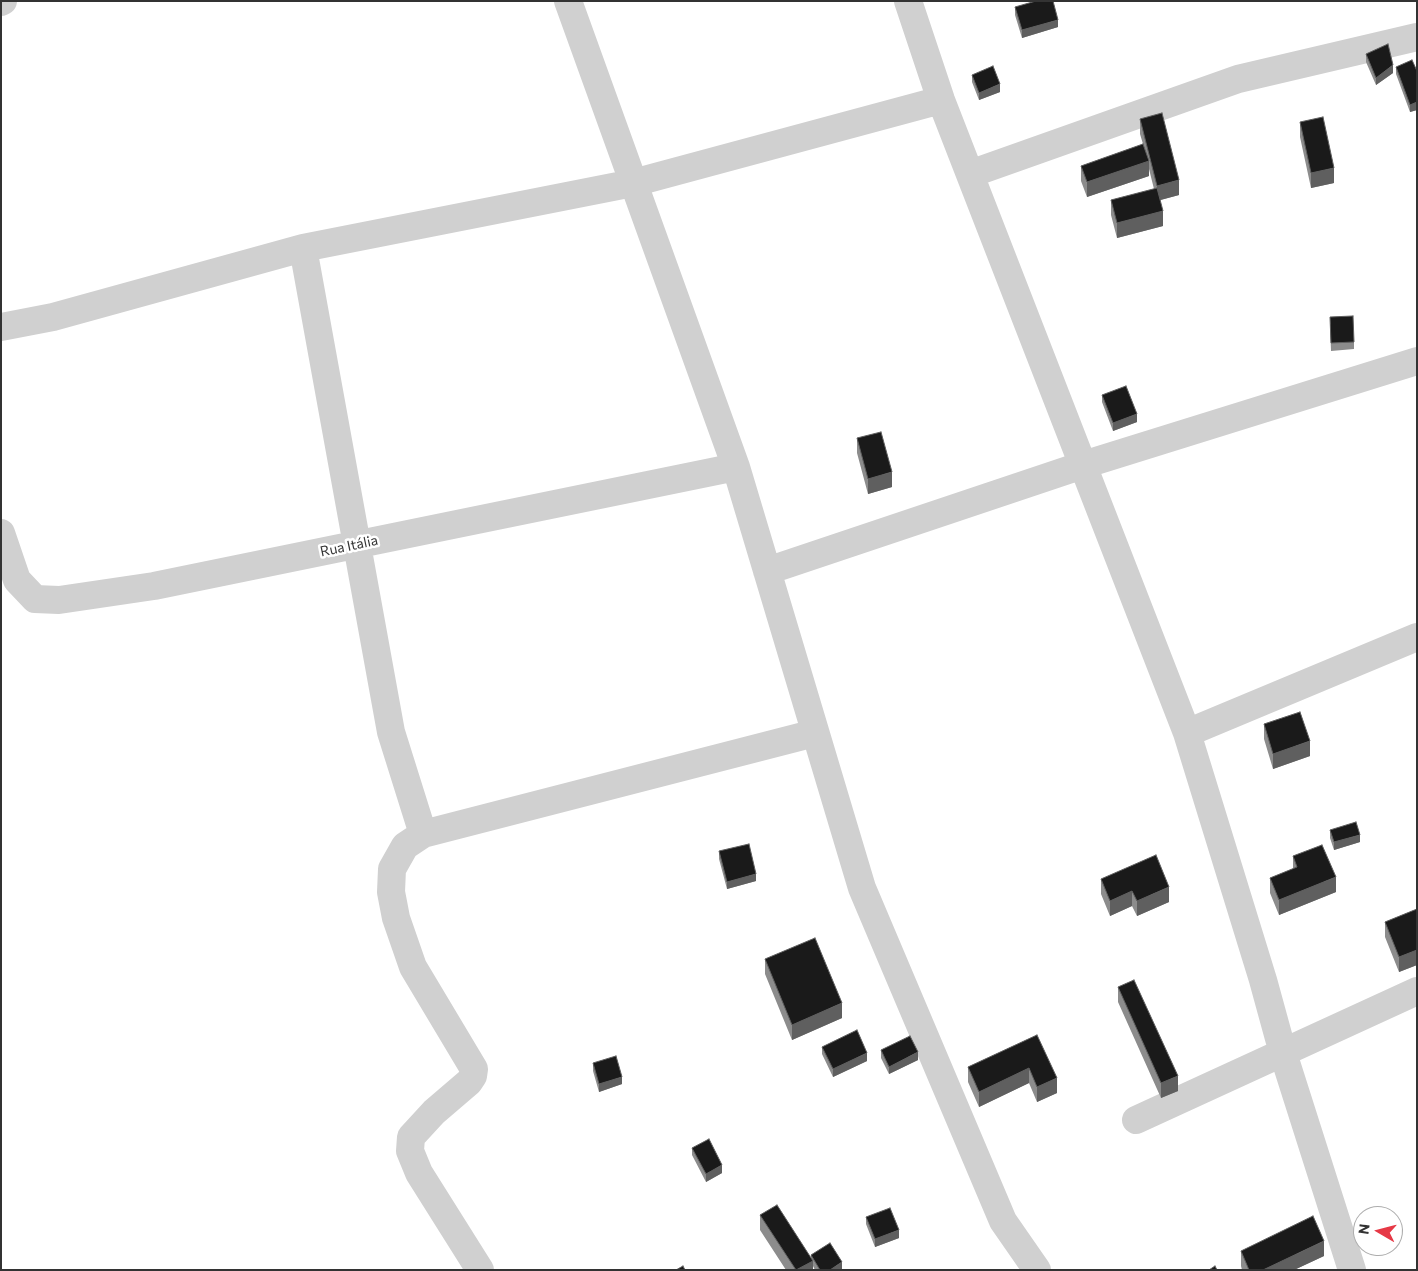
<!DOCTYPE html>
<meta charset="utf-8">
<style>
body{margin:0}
#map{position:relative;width:1418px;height:1271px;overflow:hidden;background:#fff;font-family:Commissioner,sans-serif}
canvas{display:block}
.frame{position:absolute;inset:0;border:2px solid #333;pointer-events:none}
.north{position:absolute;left:1353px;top:1206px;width:50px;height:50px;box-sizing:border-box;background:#fff;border:1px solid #adadad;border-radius:50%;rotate:278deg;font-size:14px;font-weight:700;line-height:20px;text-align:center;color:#333}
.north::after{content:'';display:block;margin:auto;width:18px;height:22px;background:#e63946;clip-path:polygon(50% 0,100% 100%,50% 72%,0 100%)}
</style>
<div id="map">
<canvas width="1418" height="1271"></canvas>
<div class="frame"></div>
<div class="north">N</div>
</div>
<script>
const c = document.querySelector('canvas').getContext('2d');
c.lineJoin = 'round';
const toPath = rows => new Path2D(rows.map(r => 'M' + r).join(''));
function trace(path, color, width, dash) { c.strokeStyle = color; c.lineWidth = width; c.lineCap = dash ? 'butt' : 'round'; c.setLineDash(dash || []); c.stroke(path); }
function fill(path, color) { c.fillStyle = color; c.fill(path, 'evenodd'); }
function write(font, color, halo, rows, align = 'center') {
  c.font = font + ' Commissioner,sans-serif'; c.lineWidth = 5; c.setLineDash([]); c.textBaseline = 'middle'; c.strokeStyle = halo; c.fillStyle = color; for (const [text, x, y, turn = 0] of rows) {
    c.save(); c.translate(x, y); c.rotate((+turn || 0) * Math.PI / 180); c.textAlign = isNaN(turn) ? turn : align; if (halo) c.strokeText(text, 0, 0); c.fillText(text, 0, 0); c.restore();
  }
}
trace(toPath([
 [568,1,736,467,862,888,1003,1221,1037,1270],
 [908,1,941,100,1187,733,1263,980,1283,1053,1352,1270],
 [1,2,3,1],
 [970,174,1238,79,1417,37],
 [303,248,391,732,423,834],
 [1,327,53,317,303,248,633,183,941,100],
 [1,533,17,580,35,599,59,600,154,586,736,467],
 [767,571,1083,465,1417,361],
 [1187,733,1417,637],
 [1136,1120,1417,991],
 [480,1270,419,1173,410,1151,411,1137,434,1112,469,1082,473,1076,474,1069,413,967,396,918,391,892,392,869,405,846,423,834,815,733]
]), '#d0d0d0', 28);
fill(toPath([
 [1015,7,1058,27,1022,38,1015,15],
 [1366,54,1393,73,1376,85,1366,62],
 [1396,67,1417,71,1417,110,1410,112,1396,74],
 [972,75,1000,92,979,100,972,82],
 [1140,119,1179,195,1160,200,1163,226,1117,238,1111,215,1111,200,1154,189,1149,169,1149,176,1087,197,1081,181,1081,166,1143,144,1140,134],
 [1300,122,1334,183,1311,188,1300,137],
 [1330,324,1354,342,1354,349,1331,351],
 [1102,395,1137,422,1113,431,1102,402],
 [857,438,892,487,868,494,857,453],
 [1264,724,1310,756,1273,769,1264,739],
 [1330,830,1360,842,1334,850,1330,838],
 [719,851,756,881,727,889,719,859],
 [1293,856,1336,892,1279,915,1270,893,1270,878,1293,869],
 [1101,879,1169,902,1137,916,1132,906,1110,916,1101,894],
 [1417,909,1417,965,1399,972,1385,937,1385,922],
 [765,959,842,1018,792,1040,765,974],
 [1118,987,1178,1091,1161,1098,1118,1002],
 [1037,1035,1057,1093,1037,1102,1029,1083,979,1107,968,1082,968,1067],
 [822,1047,867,1061,833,1077,822,1054],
 [881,1050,918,1060,889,1074,881,1058],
 [593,1063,622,1084,599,1092,593,1071],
 [692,1148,722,1173,706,1182,692,1155],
 [760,1215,811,1258,811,1255,842,1270,815,1270,813,1266,813,1270,786,1270,760,1230],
 [866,1217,899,1238,875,1247,866,1224],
 [1241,1251,1324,1256,1294,1270,1242,1270,1241,1266]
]), '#8c8c8c');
fill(toPath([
 [1058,20,1058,27,1022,38,1022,30],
 [1393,65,1393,73,1376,85,1376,78],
 [1000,84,1000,92,979,100,979,93],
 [1417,102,1417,110,1410,112,1410,105],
 [1149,161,1149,176,1087,197,1087,182],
 [1334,168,1334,183,1311,188,1311,173],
 [1179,180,1179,195,1157,201,1157,186],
 [1163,211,1163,226,1117,238,1117,223],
 [1137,414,1137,422,1113,431,1113,423],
 [892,472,892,487,868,494,868,479],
 [1310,741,1310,756,1273,769,1273,754],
 [1360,835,1360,842,1334,850,1334,842],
 [756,874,756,881,727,889,727,882],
 [1336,877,1336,892,1279,915,1279,900],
 [1169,887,1169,902,1137,916,1137,901],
 [1132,891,1132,906,1110,916,1110,901],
 [1417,950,1417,965,1399,972,1399,957],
 [842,1003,842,1018,792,1040,792,1025],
 [918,1052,918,1060,889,1074,889,1067],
 [867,1053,867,1061,833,1077,833,1069],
 [1029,1068,1029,1083,979,1107,979,1092],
 [1178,1076,1178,1091,1161,1098,1161,1083],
 [622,1077,622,1084,599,1092,599,1084],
 [1057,1078,1057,1093,1037,1102,1037,1087],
 [722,1165,722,1173,706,1182,706,1174],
 [899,1230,899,1238,875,1247,875,1239],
 [1324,1241,1324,1256,1294,1270,1263,1270],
 [813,1261,813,1270,796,1270],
 [842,1262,842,1270,830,1270]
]), '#5f5f5f');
const building = toPath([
 [1036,1,1053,1,1058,20,1022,30,1015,7,1036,1],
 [1388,44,1393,65,1376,78,1366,54,1388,44],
 [1412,60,1417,71,1417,102,1410,105,1396,67,1412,60],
 [993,66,1000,84,979,93,972,75,993,66],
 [1162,113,1179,180,1157,186,1140,119,1162,113],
 [1323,117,1334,168,1311,173,1300,122,1323,117],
 [1143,144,1149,161,1087,182,1081,166,1143,144],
 [1157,188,1163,211,1117,223,1111,200,1157,188],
 [1353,316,1354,342,1331,343,1330,317,1353,316],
 [1126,386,1137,414,1113,423,1102,395,1126,386],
 [881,432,892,472,868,479,857,438,881,432],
 [1300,712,1310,741,1273,754,1264,724,1300,712],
 [1356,822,1360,835,1334,842,1330,830,1356,822],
 [749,844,756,874,727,882,719,851,749,844],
 [1322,845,1336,877,1279,900,1270,878,1297,867,1293,856,1322,845],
 [1156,855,1169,887,1137,901,1132,891,1110,901,1101,879,1156,855],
 [1417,909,1417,950,1399,957,1385,922,1417,909],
 [815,938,842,1003,792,1025,765,959,815,938],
 [1134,980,1178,1076,1161,1083,1118,987,1134,980],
 [857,1030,867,1053,833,1069,822,1047,857,1030],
 [1037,1035,1057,1078,1037,1087,1029,1068,979,1092,968,1067,1037,1035],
 [910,1036,918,1052,889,1067,881,1050,910,1036],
 [616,1056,622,1077,599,1084,593,1063,616,1056],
 [709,1139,722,1165,706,1174,692,1148,709,1139],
 [777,1205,813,1261,796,1270,760,1215,777,1205],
 [890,1208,899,1230,875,1239,866,1217,890,1208],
 [1313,1216,1324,1241,1263,1270,1249,1270,1241,1251,1313,1216],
 [830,1243,842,1262,830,1270,820,1270,811,1255,830,1243],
 [683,1266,685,1270,676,1270,683,1266],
 [1215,1266,1217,1270,1209,1270,1215,1266]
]);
fill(building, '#1a1a1a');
trace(building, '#5f5f5f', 1);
write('14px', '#333', '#fff', [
 ["Rua Itália",349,546,-12]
]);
</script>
